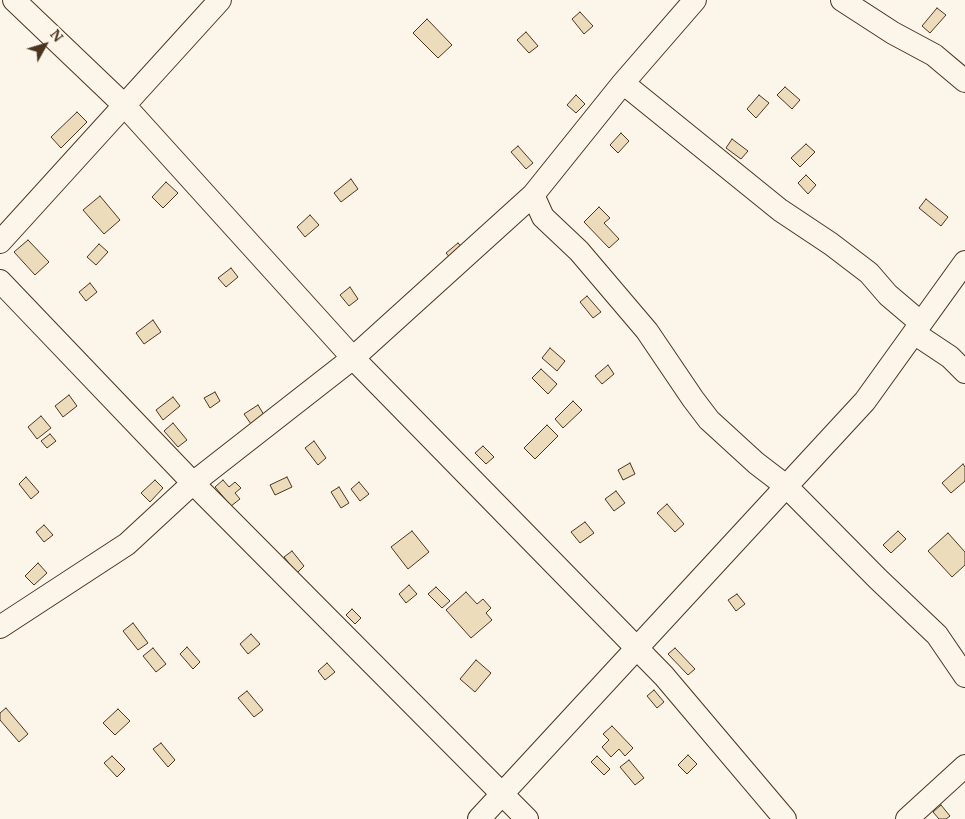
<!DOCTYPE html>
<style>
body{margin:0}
#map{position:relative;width:965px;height:819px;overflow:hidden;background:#fbf6e9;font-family:Merriweather,serif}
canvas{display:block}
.north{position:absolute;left:20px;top:20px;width:50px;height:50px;-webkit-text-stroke:4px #fbf6e9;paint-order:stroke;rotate:51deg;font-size:14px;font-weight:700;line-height:20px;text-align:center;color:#4a3520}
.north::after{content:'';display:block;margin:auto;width:18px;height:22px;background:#4a3520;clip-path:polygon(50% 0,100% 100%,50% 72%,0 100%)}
</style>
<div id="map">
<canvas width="965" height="819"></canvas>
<div class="north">N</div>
</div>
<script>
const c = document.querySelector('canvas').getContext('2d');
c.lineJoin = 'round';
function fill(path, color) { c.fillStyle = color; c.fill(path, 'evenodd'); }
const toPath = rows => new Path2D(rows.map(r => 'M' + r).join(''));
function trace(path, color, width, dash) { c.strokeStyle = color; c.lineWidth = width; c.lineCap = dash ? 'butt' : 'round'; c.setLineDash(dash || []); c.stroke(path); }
const building = toPath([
 [937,8,946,15,930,33,922,26,937,8],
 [580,12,593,26,584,34,572,19,580,12],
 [427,19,452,45,438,58,413,33,427,19],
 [526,32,538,46,529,53,517,40,526,32],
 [785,87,800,100,792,109,777,95,785,87],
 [576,95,585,104,576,113,567,105,576,95],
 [759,95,769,103,756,118,747,109,759,95],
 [77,112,87,122,61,148,51,137,77,112],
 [621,133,629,141,618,153,610,145,621,133],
 [732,139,748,151,741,159,726,148,732,139],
 [806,144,815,152,800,167,791,158,806,144],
 [518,146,533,163,526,169,511,152,518,146],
 [806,175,816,185,808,194,798,183,806,175],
 [351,179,358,189,341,202,334,193,351,179],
 [166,182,178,193,163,208,152,197,166,182],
 [100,196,120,220,104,234,83,210,100,196],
 [926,199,948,217,941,226,919,208,926,199],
 [599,207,610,218,604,223,619,239,609,248,584,222,599,207],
 [310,215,319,225,305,237,297,227,310,215],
 [28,240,49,262,35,275,14,252,28,240],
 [458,243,465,251,453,261,446,253,458,243],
 [99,244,108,252,96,265,87,257,99,244],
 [231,268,238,277,226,287,218,278,231,268],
 [90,283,97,292,86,301,79,292,90,283],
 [350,287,358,299,349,306,340,295,350,287],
 [587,296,601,312,593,318,580,302,587,296],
 [153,320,161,332,144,344,136,333,153,320],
 [550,348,565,361,557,371,542,358,550,348],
 [608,365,614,374,602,384,595,376,608,365],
 [541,369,557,384,548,394,532,378,541,369],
 [215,392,220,401,210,408,204,398,215,392],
 [69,395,77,406,63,417,55,406,69,395],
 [173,397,180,406,163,420,156,410,173,397],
 [573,401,582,410,563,428,555,419,573,401],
 [258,405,264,415,251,424,244,414,258,405],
 [41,416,51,428,37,439,28,427,41,416],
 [173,423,187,440,178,447,164,431,173,423],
 [547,425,558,436,535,459,524,448,547,425],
 [50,434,56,441,47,448,41,441,50,434],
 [314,441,326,458,318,465,305,448,314,441],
 [483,446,494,457,486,464,475,453,483,446],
 [630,463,635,474,623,480,618,470,630,463],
 [963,464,965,467,965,481,951,493,942,483,963,464],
 [26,477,39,492,31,499,19,484,26,477],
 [287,477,292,487,275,495,270,485,287,477],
 [155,480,163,488,150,502,141,493,155,480],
 [223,480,229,487,235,482,241,488,235,493,240,499,231,506,215,487,223,480],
 [359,482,369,494,360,501,351,489,359,482],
 [339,487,349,503,341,508,331,492,339,487],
 [616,491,625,503,614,511,605,499,616,491],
 [667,504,684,524,675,532,657,513,667,504],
 [585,522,594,533,580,543,571,532,585,522],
 [44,525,53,535,44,542,36,532,44,525],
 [412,531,429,552,408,569,391,547,412,531],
 [898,531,906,539,891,553,883,545,898,531],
 [948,533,965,552,965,565,952,577,928,551,948,533],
 [292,551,304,566,297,573,284,557,292,551],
 [38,563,47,573,34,585,25,576,38,563],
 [409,585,417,594,406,603,399,594,409,585],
 [436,587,450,601,442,608,428,594,436,587],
 [466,592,477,604,483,599,491,608,486,613,492,620,471,638,446,610,466,592],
 [737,594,745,604,736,611,728,600,737,594],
 [352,609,361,618,355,624,346,615,352,609],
 [133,623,148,643,138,650,123,631,133,623],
 [251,634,260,644,248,654,240,644,251,634],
 [187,647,200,662,193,669,180,654,187,647],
 [153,648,166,664,156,672,143,656,153,648],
 [675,648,695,669,688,675,668,654,675,648],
 [476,660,491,673,475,692,460,679,476,660],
 [327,663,335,672,325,680,318,671,327,663],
 [654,690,664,702,657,708,647,696,654,690],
 [247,691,263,710,254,717,238,698,247,691],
 [6,708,28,734,19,742,0,720,0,713,6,708],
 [118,709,130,721,115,735,103,723,118,709],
 [612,726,633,748,625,756,619,749,611,757,602,747,609,740,603,734,612,726],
 [161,743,175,760,168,767,153,749,161,743],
 [688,755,697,764,687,774,678,765,688,755],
 [112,756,125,769,117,777,104,763,112,756],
 [597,756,610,769,604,775,591,762,597,756],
 [629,760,644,778,635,785,620,767,629,760],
 [941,805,950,816,946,819,939,819,933,812,941,805]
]);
fill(building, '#ecdcbc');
trace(building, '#4a3520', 1);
const minor = toPath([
 [14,0,125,106,353,358,664,676,785,819],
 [842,0,893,33,934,55,965,81],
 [623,83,780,210,831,244,869,273,888,295,921,323],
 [533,195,543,217,579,251,647,331,693,399,709,420,756,463,786,486,878,579,937,635,965,676],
 [0,242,220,0],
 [0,281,193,483,527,819],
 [914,333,950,357,965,372],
 [0,627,127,544,193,483,353,358,533,195,623,83,695,0],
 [479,819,865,401,965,262],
 [907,819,965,766]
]);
trace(minor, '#4a3520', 24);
trace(minor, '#fbf6e9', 22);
</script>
